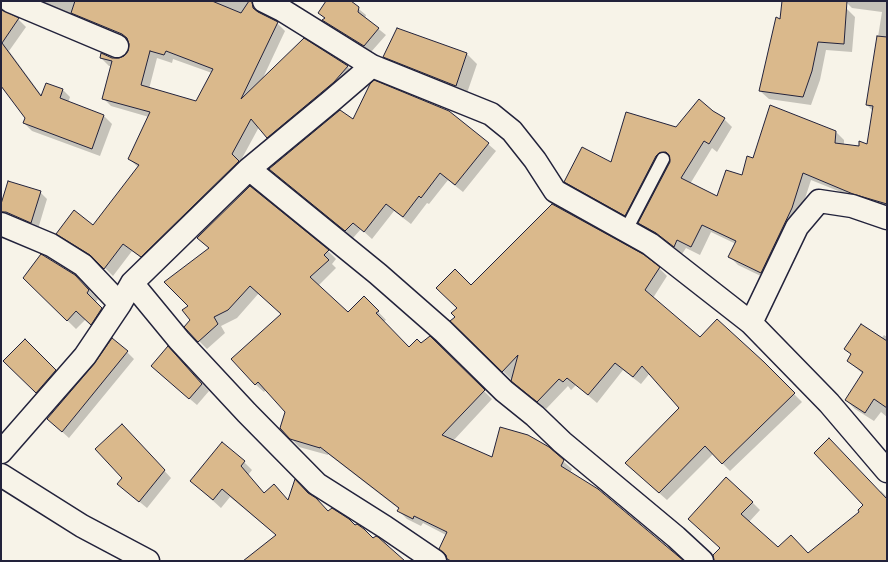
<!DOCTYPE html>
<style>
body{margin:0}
#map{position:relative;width:888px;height:562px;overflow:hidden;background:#f7f3e8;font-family:Sriracha,sans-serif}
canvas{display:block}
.frame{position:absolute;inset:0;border:2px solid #22223b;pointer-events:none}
</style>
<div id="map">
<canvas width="888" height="562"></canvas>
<div class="frame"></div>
</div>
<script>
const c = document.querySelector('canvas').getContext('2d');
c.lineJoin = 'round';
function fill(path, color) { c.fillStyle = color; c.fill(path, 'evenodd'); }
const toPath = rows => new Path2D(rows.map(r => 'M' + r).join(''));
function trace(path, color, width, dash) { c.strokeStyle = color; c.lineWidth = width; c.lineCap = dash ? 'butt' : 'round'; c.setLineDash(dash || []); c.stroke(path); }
fill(toPath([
 [1,1,6,5,5,12,18,19,26,27,9,51,42,96,62,89,70,97,68,103,104,116,112,124,100,156,32,131,24,123,26,118,1,84],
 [33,1,263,1,259,11,260,14,277,23,285,31,262,80,347,66,355,74,275,145,259,127,240,162,246,170,149,264,132,251,113,276,99,262,65,241,58,234,93,226,138,167,129,159,149,117,111,106,103,98,111,66,109,66,101,58,118,59,125,57,130,51,129,41],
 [157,58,172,63,173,59,212,73,197,102,149,89],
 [327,1,349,1,366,15,365,18,386,35,371,52,330,27,324,20,325,19,319,13],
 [845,1,887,1,887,210,863,201,811,180,799,217,769,280,738,265,730,257,736,244,711,232,700,255,686,248,682,254,666,241,647,231,639,223,671,163,671,159,665,163,633,223,573,190,565,181,612,164,676,128,713,112,724,119,732,127,717,152,712,148,690,184,717,198,743,177,753,159,836,132,844,140,844,145,859,147,868,145,873,111,867,105,882,12,852,8],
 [846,8,855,17,852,52,826,50,820,80,811,105,769,99,760,91,783,20],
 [398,29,467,54,477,64,466,96,394,67,384,57],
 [354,121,488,144,496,151,463,192,448,180,429,204,427,203,411,224,394,211,372,239,361,229,353,238,270,169],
 [40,192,47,199,38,229,6,218,1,213,1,207],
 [198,238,328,251,336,259,332,264,336,268,318,286,348,314,364,297,386,320,383,322,409,348,421,345,430,338,492,399,453,441,493,459,548,448,572,469,570,473,682,561,450,561,448,559,446,535,423,523,421,526,407,519,398,510,399,509,328,454,328,455,299,447,281,428,286,412,266,390,264,392,255,384,282,314,259,293,237,318,221,326,225,333,207,349,199,341,192,320,189,306,210,249],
 [659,268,667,276,653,298,700,338,763,363,802,402,730,471,713,454,667,500,634,471,680,408,650,373,641,384,623,370,597,403,576,385,571,390,568,386,546,409,521,389,513,376,511,379,452,321,456,317,458,308,471,286],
 [24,278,84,285,98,299,95,303,111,318,100,333,86,319,76,329],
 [884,335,887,337,887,417,881,412,874,421,855,409,846,400,863,374,848,361,852,355,846,349,881,339],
 [25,341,62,378,43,399,5,361],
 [127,352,134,359,69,438,48,419],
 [175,354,209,391,197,405,159,373],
 [129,432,171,478,147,508,118,484,123,478],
 [244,462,252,470,248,475,264,494,274,485,288,501,328,512,355,527,403,561,244,561,276,535,230,497,221,508,191,481],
 [881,491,887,497,887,561,715,561,721,548,698,528,752,502,760,510,749,522,778,548,808,554,861,512]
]), '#0003');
const building = toPath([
 [75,1,212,1,241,13,249,1,252,1,253,8,258,12,278,22,241,99,304,38,348,66,334,82,267,138,251,119,232,154,239,161,141,257,123,244,104,269,90,255,56,234,74,210,93,225,139,165,128,159,150,112,102,99,112,61,100,58,101,53,112,58,119,58,124,56,128,51,129,44,127,38,122,34,71,13,75,1],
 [150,51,164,55,166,51,213,69,196,101,141,85,150,51],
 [326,1,351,1,359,7,358,12,379,28,364,46,322,20,325,18,318,13,326,1],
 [782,1,847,1,844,44,818,42,812,71,803,97,759,91,776,17,780,19,782,1],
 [1,9,19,18,2,43,41,96,46,83,63,89,60,98,104,115,92,149,23,123,25,118,1,86,1,9],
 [397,28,467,53,456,86,383,57,397,28],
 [877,36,887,37,887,204,853,194,803,173,792,208,761,273,728,257,736,241,702,225,691,247,677,240,674,247,656,233,638,223,670,162,669,155,666,152,659,153,656,156,625,216,564,182,582,147,611,162,626,112,676,127,699,99,713,111,725,118,709,144,704,141,681,178,717,196,726,170,742,175,747,156,753,158,770,105,836,131,835,143,859,146,859,141,867,144,873,106,866,105,877,36],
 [374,80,449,111,489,143,455,185,440,173,421,198,419,196,403,217,386,204,364,232,353,223,345,231,269,169,340,110,353,119,370,84,374,80],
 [8,181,41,191,31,223,6,212,1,212,1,204,8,181],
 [250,186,329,250,324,255,329,260,310,277,348,312,364,296,379,311,376,313,409,347,417,339,421,343,430,336,485,390,442,435,492,457,500,427,528,435,549,447,564,460,561,466,598,489,684,561,451,561,447,559,446,555,439,549,447,532,414,516,413,519,397,511,399,508,320,447,320,448,290,439,280,428,285,412,258,382,255,385,231,359,281,314,250,286,228,310,214,317,218,324,198,342,184,327,190,320,182,310,188,306,164,282,209,248,197,238,250,186],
 [552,204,643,254,660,267,645,290,700,337,717,319,764,362,795,393,722,464,705,446,659,493,625,463,679,408,642,366,633,377,615,363,588,395,567,378,563,382,559,379,537,402,511,381,518,355,502,372,450,321,455,317,451,313,457,308,436,288,455,269,471,285,552,204],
 [41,254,75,275,89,290,87,293,102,308,91,325,76,311,67,321,23,278,41,254],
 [861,324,887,341,887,408,874,399,865,413,845,400,863,372,847,361,851,354,844,349,861,324],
 [112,338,128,351,62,432,47,419,94,364,112,338],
 [25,339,56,370,36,393,3,361,25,339],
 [168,346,202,384,189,399,151,366,168,346],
 [122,424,165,470,139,502,117,484,122,478,95,449,122,424],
 [829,438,887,499,887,561,714,561,713,555,720,548,688,519,726,477,753,502,741,514,778,547,791,535,808,553,859,512,858,510,863,505,814,453,829,438],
 [222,442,245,461,241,466,264,493,274,484,288,500,295,479,308,493,316,498,328,511,332,508,349,519,355,525,357,524,364,529,373,538,376,536,378,537,405,561,243,561,276,535,222,489,213,500,190,481,222,442]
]);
fill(building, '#dab98c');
trace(building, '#22223b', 1);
const lane = toPath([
 [626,230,663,159]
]);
const street = toPath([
 [10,1,117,46],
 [264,1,282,10,372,66,491,114,512,131,535,160,555,191,650,244,751,323,829,403,887,471],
 [249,169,378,274,443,331,504,391,535,416,562,442,676,537,702,561],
 [1,224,51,245,83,265,120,304],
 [132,283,179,340,247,413,317,484,385,527,435,561],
 [751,323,797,227,819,201,852,206,887,218],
 [1,452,85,356,120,304,132,283,249,169,330,102,372,66],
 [1,475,82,526,148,561]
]);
trace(lane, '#22223b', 15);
trace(street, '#22223b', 25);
trace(lane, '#f7f3e8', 12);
trace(street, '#f7f3e8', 22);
</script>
